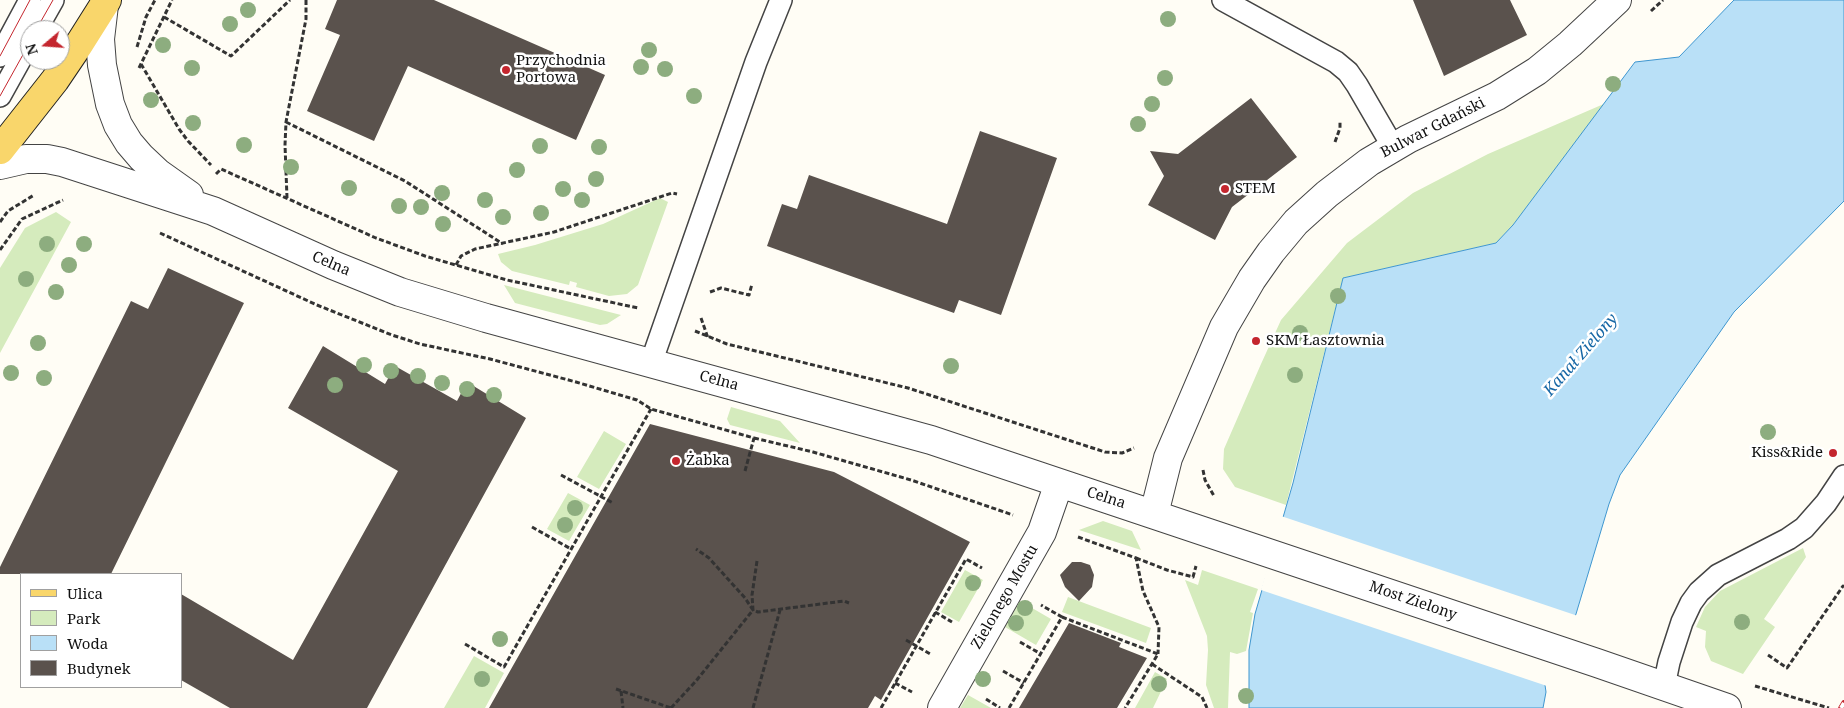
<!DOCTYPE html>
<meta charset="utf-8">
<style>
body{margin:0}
#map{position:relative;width:1844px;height:708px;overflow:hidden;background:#fffdf5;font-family:"Noto Serif",serif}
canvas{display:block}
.legend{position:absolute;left:20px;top:573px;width:162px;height:115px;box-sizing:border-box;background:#fff;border:1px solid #a0a0a0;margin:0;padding:6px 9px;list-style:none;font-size:15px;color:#111}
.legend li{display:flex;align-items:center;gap:10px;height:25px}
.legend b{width:25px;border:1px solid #a0a0a0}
.north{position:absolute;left:20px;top:20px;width:50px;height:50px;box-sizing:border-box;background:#fff;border:1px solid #a0a0a0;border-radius:50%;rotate:252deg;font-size:14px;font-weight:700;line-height:20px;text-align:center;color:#111}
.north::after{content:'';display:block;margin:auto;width:18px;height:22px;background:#c4262e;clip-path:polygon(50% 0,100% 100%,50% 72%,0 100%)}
</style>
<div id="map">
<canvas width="1844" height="708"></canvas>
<ul class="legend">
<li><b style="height:6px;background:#f9d66b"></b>Ulica</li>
<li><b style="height:14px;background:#d5ebbd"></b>Park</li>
<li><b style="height:14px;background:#b9e0f7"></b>Woda</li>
<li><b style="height:14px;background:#5a524d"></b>Budynek</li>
</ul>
<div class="north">N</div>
</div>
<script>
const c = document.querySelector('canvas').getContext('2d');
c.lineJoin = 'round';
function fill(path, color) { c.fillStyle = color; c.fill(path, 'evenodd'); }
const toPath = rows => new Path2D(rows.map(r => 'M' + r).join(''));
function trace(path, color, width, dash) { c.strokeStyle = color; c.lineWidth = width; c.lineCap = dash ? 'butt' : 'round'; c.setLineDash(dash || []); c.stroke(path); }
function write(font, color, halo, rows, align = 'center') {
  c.font = font + ' "Noto Serif",serif'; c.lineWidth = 5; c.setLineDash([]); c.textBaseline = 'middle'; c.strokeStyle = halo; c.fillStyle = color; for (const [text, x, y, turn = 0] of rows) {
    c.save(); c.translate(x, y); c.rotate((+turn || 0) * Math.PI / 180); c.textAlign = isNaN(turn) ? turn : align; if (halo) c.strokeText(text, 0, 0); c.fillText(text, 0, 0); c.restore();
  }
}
fill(toPath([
 [1606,103,1513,225,1496,243,1343,278,1286,505,1235,487,1223,469,1224,449,1261,364,1281,320,1347,243,1413,193,1488,154],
 [660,198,668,202,638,285,627,294,609,296,576,287,577,283,570,281,569,285,512,271,501,262,498,254,535,245,603,224],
 [56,212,71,222,0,353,0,268,25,228],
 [504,285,621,315,607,324,600,325,515,303],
 [731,407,780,421,800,443,730,425,727,419],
 [604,431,626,444,599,489,577,477],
 [568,493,590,505,569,541,547,529],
 [1103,521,1132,531,1141,550,1079,530],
 [1803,548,1806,557,1764,619,1775,627,1743,674,1711,661,1705,647,1706,631,1696,627,1705,607,1720,591],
 [965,570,983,580,959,622,941,612],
 [1202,570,1258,589,1250,612,1253,613,1246,651,1237,654,1230,652,1228,708,1214,708,1206,685,1208,650,1207,636,1185,580,1198,585],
 [1068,597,1151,628,1146,643,1062,612],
 [1020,601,1051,619,1036,645,1005,627],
 [474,656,504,673,485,708,444,708],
 [1155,672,1167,679,1153,708,1135,708],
 [968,695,991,708,960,708]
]), '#d5ebbd');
const water = toPath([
 [1734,0,1844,0,1844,201,1734,312,1620,475,1609,504,1576,614,1545,685,1546,692,1543,708,1249,708,1249,650,1255,614,1293,483,1343,278,1496,243,1513,225,1635,62,1679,57,1734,0]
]);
fill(water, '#b9e0f7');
trace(water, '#3f96cf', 1);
fill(toPath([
 [1281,516,1578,616,1547,686,1261,590]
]), '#fffdf5');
fill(toPath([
 [337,0,434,0,605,75,576,140,408,66,374,141,307,111,340,35,325,29],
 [1413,0,1510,0,1527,35,1444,76],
 [1251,98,1297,157,1232,207,1215,240,1148,205,1164,176,1150,151,1178,154],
 [980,131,1057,158,1001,315,959,300,954,313,767,246,782,204,797,209,809,175,947,224],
 [168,268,244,303,111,574,0,574,0,567,131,301,148,309],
 [323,346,385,384,395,366,457,401,467,382,526,418,367,708,230,708,181,680,181,594,293,660,398,471,288,408],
 [650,424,834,472,970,542,881,700,875,696,868,708,489,708],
 [1072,562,1081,562,1090,565,1094,575,1092,587,1079,601,1065,587,1060,575],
 [1069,623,1121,643,1119,647,1147,658,1117,708,1019,708]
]), '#5a524d');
const service = toPath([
 [1223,0,1336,62,1348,72,1357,85,1393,147],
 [36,30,53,0],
 [0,56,30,0],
 [0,96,30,42],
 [651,363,756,62,781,0],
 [1664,686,1669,662,1682,622,1691,603,1699,592,1718,575,1788,539,1804,528,1826,503,1844,476]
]);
const minor = toPath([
 [104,5,100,39,102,65,110,104,118,125,129,143,141,157,158,173,189,195],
 [0,165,26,159,47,159,62,162,213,211,333,265,400,292,486,318,931,440,1597,663,1727,708],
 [1154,514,1168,458,1224,327,1252,279,1271,252,1296,222,1327,194,1369,162,1408,139,1497,96,1537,71,1570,44,1617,0],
 [942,708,1042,532,1059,483]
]);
const primary = toPath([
 [0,150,55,80,78,46,107,0]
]);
trace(service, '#444', 24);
trace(minor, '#444', 30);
trace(primary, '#222', 30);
trace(toPath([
 [1651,11,1663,0],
 [164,17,231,56,290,0],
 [137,47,146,17,155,0],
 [141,64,179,129,188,141,211,165],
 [139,68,172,0],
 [286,122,405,181,503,244],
 [1335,142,1340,128,1340,122],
 [216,174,221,169,376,238,425,256,507,280,638,308],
 [287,198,285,145,286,122,306,19,306,0],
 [0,222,8,211,34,195],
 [160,233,317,305,392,335,420,344,490,359,576,382,637,400,651,409,754,438,745,471],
 [0,250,22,219,63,200],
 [456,265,461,256,475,249,554,232,672,193,677,194],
 [710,292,721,288,749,295,752,284],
 [701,318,708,338],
 [695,331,727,344,908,388,1105,452,1122,453,1134,448],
 [754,438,813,452,911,480,1013,515],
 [1203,470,1205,480,1214,496],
 [561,475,613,503],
 [532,527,571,549],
 [1078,537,1136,558,1143,591,1159,627,1158,654],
 [1136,558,1167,570,1193,577,1196,566],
 [757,561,752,595,753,610,758,612,844,601,849,603],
 [935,612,952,622],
 [1062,617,1158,654,1125,708],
 [906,640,932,655],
 [1020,642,1041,654],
 [465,644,504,667,651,409],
 [1768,655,1787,668,1843,586,1844,587],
 [1152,664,1202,697,1207,708],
 [1003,671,1024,683],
 [895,683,912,692],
 [1755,686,1829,708],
 [616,689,671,708],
 [621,691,623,708],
 [986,699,1000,708],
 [671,708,696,681,753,610,745,598,709,558,696,549],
 [753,708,780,610],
 [881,708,966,559,982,568],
 [1009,708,1062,617,1041,605]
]), '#333', 3, [5, 2.5]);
trace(service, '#fff', 21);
trace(minor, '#fff', 28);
trace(primary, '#f9d66b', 28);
trace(toPath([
 [36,30,53,0],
 [0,56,30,0],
 [0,96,30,42]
]), '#c4262e', 1);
const rail = toPath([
 [1841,708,1844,703]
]);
trace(rail, '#c4262e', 5.5);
trace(rail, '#fff', 4, [11]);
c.fillStyle = '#8dad7f';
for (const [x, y] of [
 [248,10],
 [1168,19],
 [230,24],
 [163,45],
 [649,50],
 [641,67],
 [192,68],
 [665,69],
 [1165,78],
 [1613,84],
 [694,96],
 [151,100],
 [1152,104],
 [193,123],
 [1138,124],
 [244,145],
 [540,146],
 [599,147],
 [291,167],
 [517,170],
 [596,179],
 [349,188],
 [563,189],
 [442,193],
 [485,200],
 [582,200],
 [399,206],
 [421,207],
 [541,213],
 [503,217],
 [443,224],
 [47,244],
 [84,244],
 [69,265],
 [26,279],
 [56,292],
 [1338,296],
 [1300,333],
 [38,343],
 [364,365],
 [951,366],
 [391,371],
 [11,373],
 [1295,375],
 [418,376],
 [44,378],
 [442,383],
 [335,385],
 [467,389],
 [494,395],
 [1768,432],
 [575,508],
 [565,525],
 [973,583],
 [1025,608],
 [1742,622],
 [1016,623],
 [500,639],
 [482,679],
 [983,679],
 [1159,684],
 [1246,696]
]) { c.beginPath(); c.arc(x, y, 8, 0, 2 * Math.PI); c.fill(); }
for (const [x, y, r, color] of [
 [506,70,5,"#c4262e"],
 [1225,189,5,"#c4262e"],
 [1256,341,5,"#c4262e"],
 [1833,453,5,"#c4262e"],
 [676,461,5,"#c4262e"]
]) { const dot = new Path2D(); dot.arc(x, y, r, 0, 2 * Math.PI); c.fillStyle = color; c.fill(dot); trace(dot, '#fff', 2); }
write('15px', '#111', '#fff', [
 ["Przychodnia",516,61],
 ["Portowa",516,78],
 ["STEM",1235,189],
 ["SKM Łasztownia",1266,341],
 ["Kiss&Ride",1823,453,"right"],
 ["Żabka",686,461]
], 'left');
write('15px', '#111', '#fff', [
 ["Bulwar Gdański",1433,128,-27],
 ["Celna",331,264,23],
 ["Celna",719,381,15],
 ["Celna",1106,498,18],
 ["Zielonego Mostu",1005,597,-60],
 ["Most Zielony",1413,601,19]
]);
write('italic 16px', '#1768a6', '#fff', [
 ["Kanał Zielony",1581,355,-49]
]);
</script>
